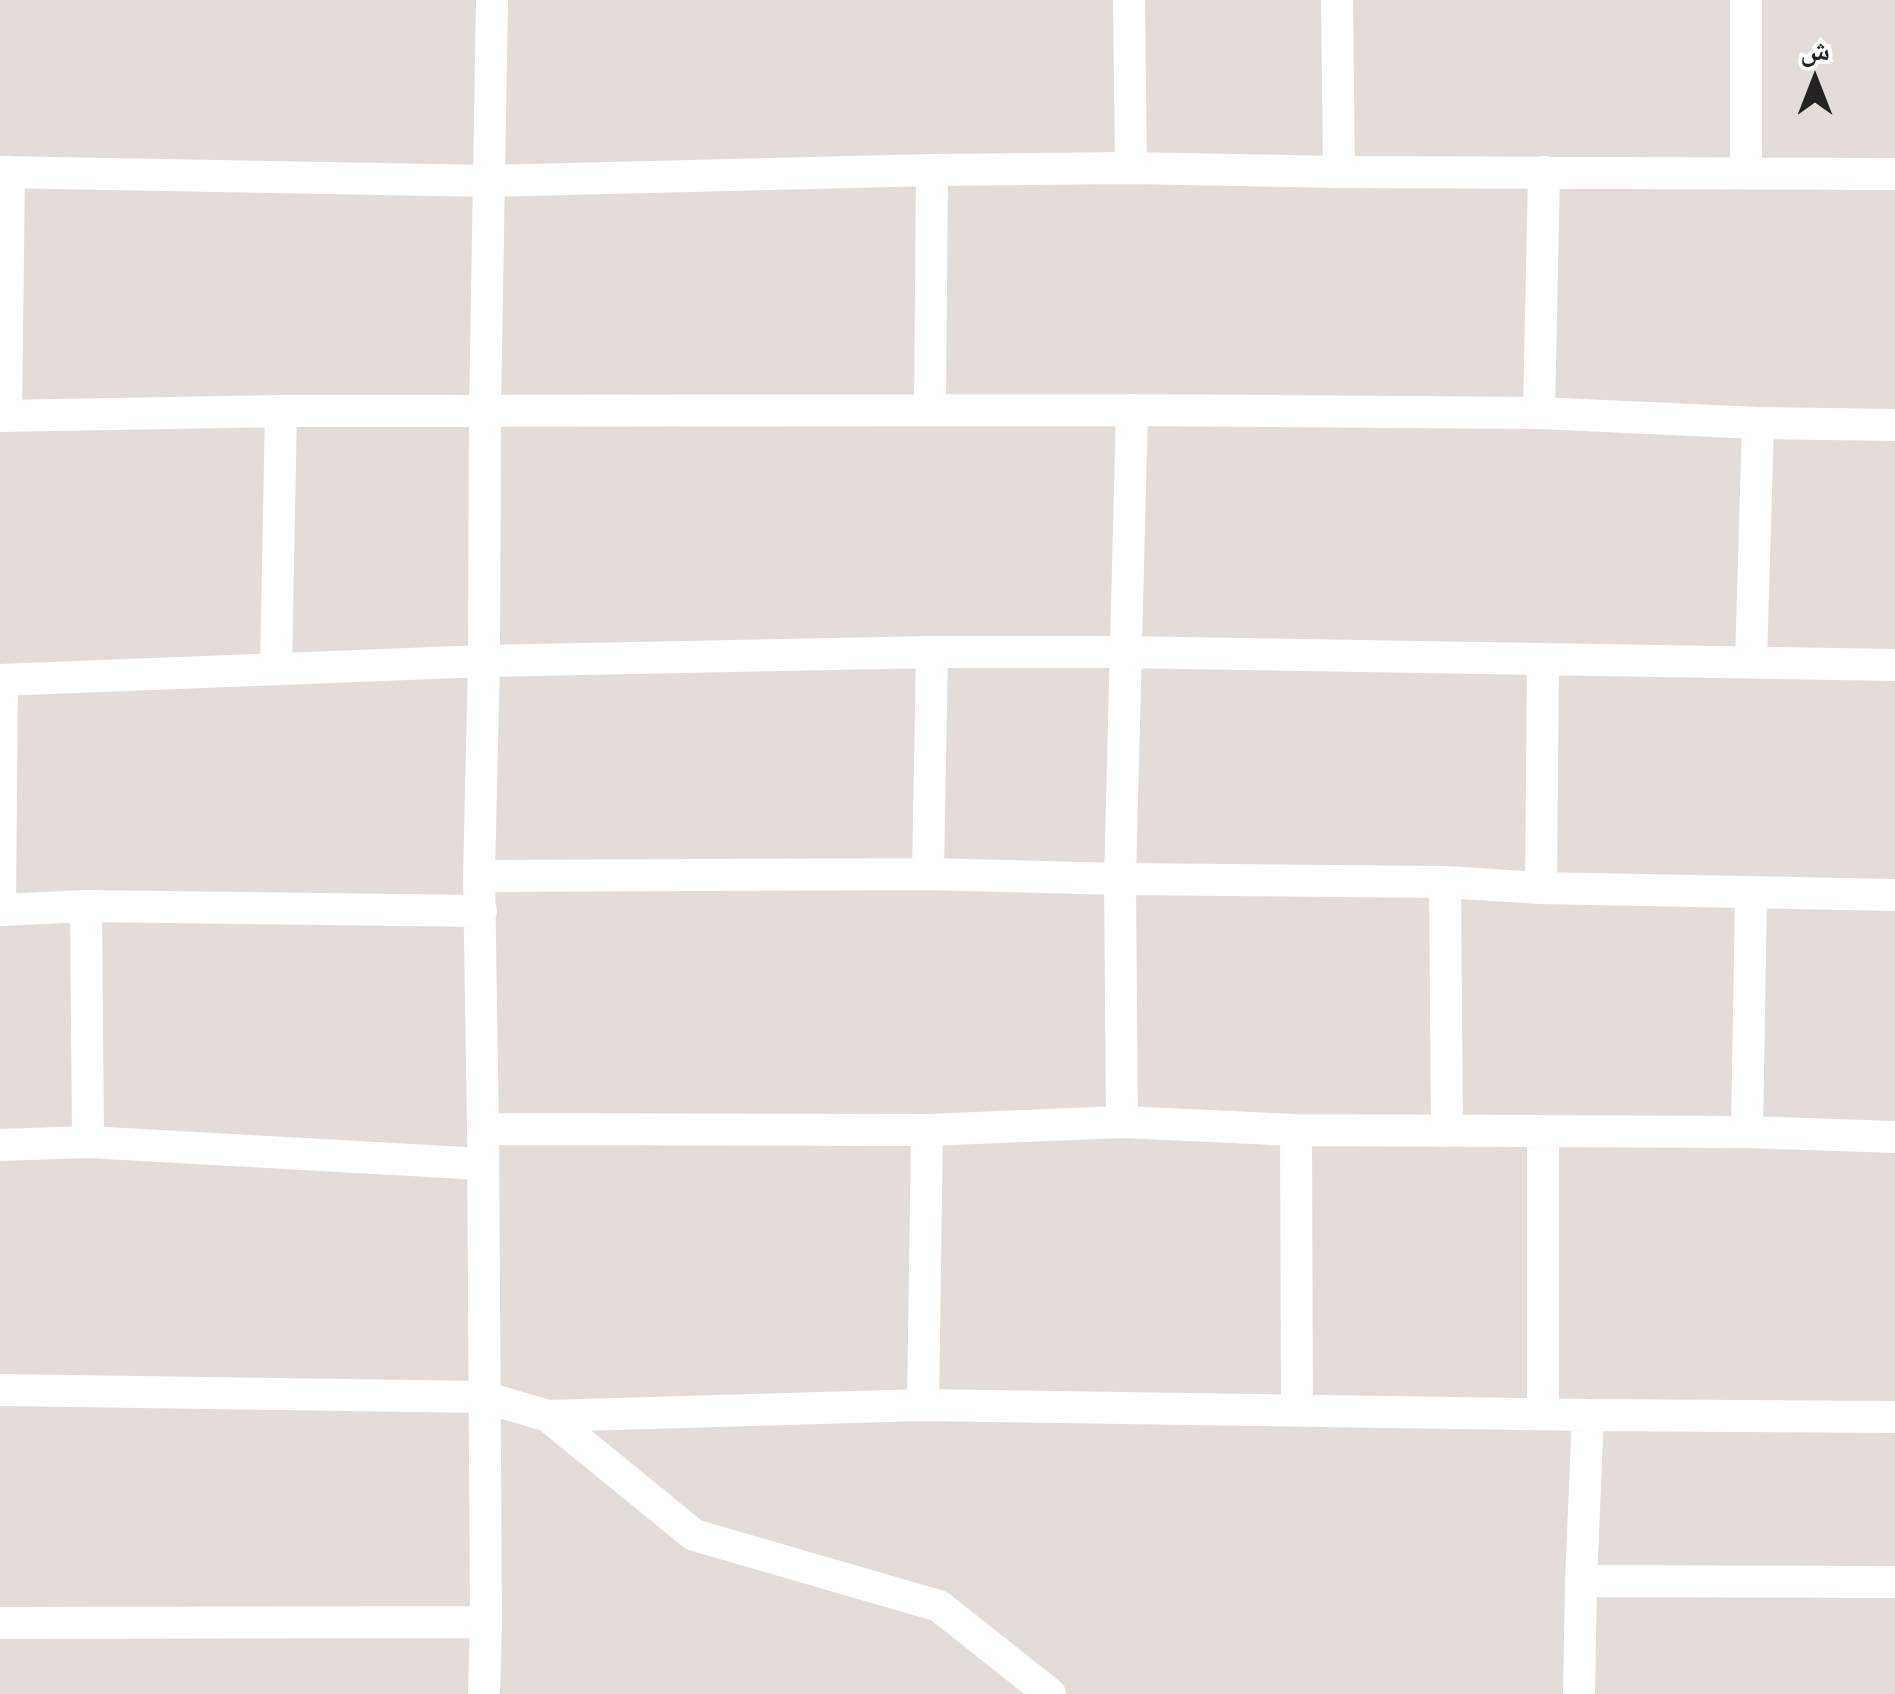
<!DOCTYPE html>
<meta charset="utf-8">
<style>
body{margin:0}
#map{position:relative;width:1895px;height:1694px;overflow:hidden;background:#e3dcd8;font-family:"Source Serif 4","Noto Naskh Arabic",serif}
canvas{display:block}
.north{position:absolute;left:1765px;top:30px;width:100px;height:100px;-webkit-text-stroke:8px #fff;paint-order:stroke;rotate:0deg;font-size:28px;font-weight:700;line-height:40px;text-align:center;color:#242220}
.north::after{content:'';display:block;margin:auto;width:35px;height:45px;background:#242220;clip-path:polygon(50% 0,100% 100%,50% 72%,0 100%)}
</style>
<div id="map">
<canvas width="1895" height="1694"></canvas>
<div class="north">ش</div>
</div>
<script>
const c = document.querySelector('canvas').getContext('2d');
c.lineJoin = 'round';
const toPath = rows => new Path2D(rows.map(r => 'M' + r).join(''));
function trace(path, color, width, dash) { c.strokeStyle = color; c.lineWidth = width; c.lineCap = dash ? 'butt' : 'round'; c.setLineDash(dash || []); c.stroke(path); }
trace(toPath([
 [1129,0,1131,168],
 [1337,0,1339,172],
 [1746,0,1746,172],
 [0,172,488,181,932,170,1131,168,1339,172,1895,174],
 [930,409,932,170],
 [1539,413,1544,172],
 [0,416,281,411,1132,410,1539,413,1758,423,1895,425],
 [6,416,9,172],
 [1751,661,1758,423],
 [276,668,281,411],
 [0,680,484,661,932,652,1124,652,1895,665],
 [928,874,932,652],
 [479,876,928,874,1120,879,1445,882,1541,888,1895,895],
 [1445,882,1447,1131],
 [1541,888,1543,660],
 [86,906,88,1142],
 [0,910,86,906,481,911],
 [0,910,2,680],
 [1122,1122,1120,879,1132,410],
 [483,1129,927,1130,1122,1122,1296,1130,1747,1132,1895,1137],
 [1296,1130,1297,1410],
 [1747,1132,1751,894],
 [0,1145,88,1142,483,1164],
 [0,1390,484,1397,548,1416,923,1405,1588,1415,1895,1417],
 [923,1405,927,1130],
 [1543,1414,1543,1132],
 [548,1416,694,1535,939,1606,1050,1694],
 [1581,1581,1895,1582],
 [0,1623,486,1622],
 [484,1694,486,1622,483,1129,479,876,484,661,485,410,492,0],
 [1579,1694,1581,1581,1588,1415]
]), '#fff', 32);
</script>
